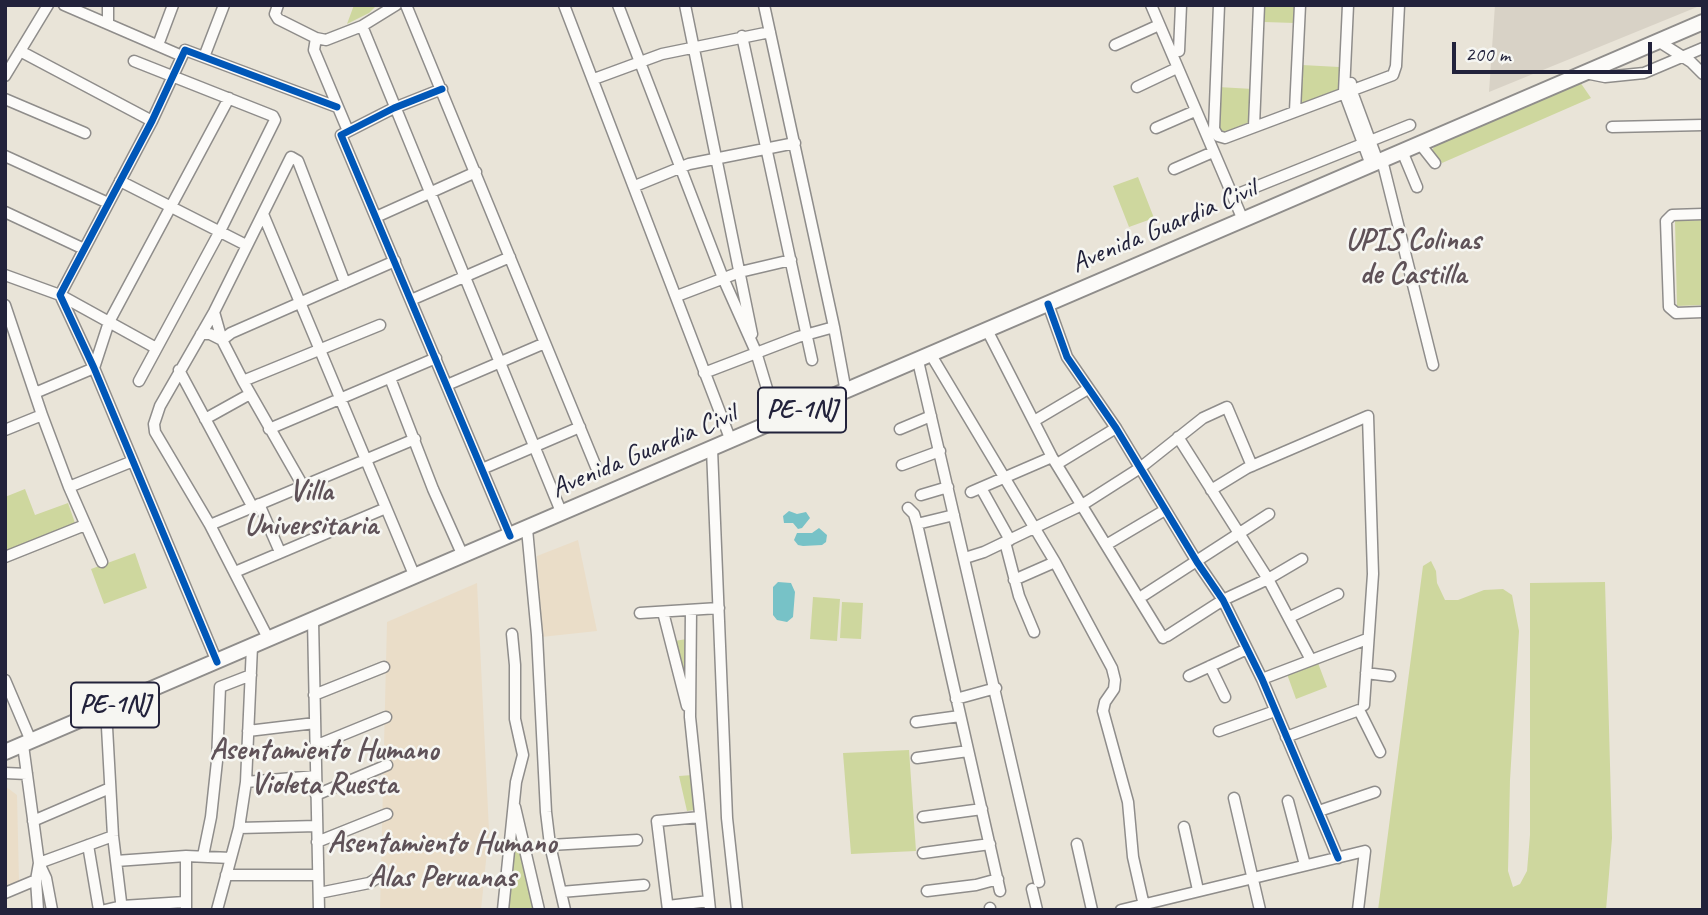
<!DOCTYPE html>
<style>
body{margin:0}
#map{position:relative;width:1708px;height:915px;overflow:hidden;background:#e9e4d8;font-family:Caveat,sans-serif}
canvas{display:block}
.frame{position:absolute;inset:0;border:7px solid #22223b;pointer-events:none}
.scale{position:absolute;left:1452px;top:42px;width:200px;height:32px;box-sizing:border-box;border:4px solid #22223b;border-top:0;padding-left:9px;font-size:21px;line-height:24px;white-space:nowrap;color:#22223b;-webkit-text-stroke:5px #f6f6f2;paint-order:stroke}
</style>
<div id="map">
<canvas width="1708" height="915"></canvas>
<div class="frame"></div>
<div class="scale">200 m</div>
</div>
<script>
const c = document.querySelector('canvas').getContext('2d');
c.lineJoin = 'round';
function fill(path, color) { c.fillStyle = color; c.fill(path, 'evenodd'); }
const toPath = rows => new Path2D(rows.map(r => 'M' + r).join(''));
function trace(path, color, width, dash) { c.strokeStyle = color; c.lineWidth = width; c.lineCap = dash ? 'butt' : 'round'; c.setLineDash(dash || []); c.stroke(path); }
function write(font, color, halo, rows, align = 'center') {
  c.font = font + ' Caveat,sans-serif'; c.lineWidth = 5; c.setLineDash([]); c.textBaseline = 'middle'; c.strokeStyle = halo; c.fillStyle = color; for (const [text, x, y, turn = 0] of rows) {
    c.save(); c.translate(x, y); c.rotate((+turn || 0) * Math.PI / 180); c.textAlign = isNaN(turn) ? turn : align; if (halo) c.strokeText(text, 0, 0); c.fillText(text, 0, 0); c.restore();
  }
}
fill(toPath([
 [578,540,597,631,541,637,537,556],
 [477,583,489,831,481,910,380,910,387,622],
 [5,786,17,795,19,882,5,888]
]), '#eaddc8');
fill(toPath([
 [1495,5,1702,5,1489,92]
]), '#d8d2c6');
fill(toPath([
 [354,5,370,5,375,7,369,13,347,24],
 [1265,5,1296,5,1295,23,1264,22],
 [1302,65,1339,67,1339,91,1299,106],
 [1580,82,1591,98,1442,163,1431,151,1435,146],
 [1218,87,1253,89,1252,121,1223,133,1217,128],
 [1138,177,1154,218,1129,227,1113,186],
 [1703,220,1703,305,1677,306,1675,221],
 [25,489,35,515,68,503,75,523,5,551,5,497],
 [135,553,147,588,104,604,91,569],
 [1431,561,1436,571,1437,583,1445,600,1458,600,1484,590,1503,589,1512,595,1519,631,1510,780,1508,871,1513,887,1520,884,1527,871,1530,835,1530,583,1605,582,1612,838,1606,910,1378,910,1423,566],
 [813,597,840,599,837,641,810,639],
 [842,602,863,603,861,639,840,638],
 [687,639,688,699,674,641],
 [1318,663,1327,687,1296,699,1287,674],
 [909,750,916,851,851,854,843,753],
 [693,775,694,810,687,811,679,776],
 [516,822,518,822,520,851,536,910,507,910]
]), '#ced79e');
fill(toPath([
 [789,511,797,514,806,512,810,518,802,528,798,529,793,523,784,523,783,516],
 [819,528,827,535,826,542,822,545,803,546,798,545,794,540,797,533,812,533],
 [778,582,791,583,795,592,793,617,787,622,777,620,773,615,773,587]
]), '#77c2c7');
const minor = toPath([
 [64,5,182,56],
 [108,5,108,24],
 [278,5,275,14,278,19,316,38,326,40,362,26,396,5],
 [406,5,596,467],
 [564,5,731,441],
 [618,5,723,278,756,352,777,422],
 [685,5,752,334],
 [764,5,834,327,846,392],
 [1151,5,1243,220],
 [1219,5,1214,129,1218,136,1225,138,1393,75,1396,66,1399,5],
 [1348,5,1344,92,1371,165],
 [362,26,562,514],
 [742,36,812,360],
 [316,38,314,50,348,131],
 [1658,41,1691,62,1703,74],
 [158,45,173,5],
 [1115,45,1159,25],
 [20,51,152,121],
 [1179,51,1181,5],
 [204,57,224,5],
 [134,61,273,116,275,120,220,231,139,381],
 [1585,73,1605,77,1644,73,1703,48],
 [5,76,48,5],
 [594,79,662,54,770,32],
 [1351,83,1351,89,1378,162],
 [1137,87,1177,68],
 [442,89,394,108,341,135,510,536],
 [5,99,85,133],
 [1295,111,1300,5],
 [1254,126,1259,5],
 [1612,127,1703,125],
 [1156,128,1195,111],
 [1420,144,1435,163],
 [1402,151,1417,187],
 [5,156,108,203],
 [1382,160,1433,365],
 [1174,169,1213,152],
 [120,181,246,245],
 [635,186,689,164,795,143],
 [1233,196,1410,125],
 [5,212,84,249],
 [263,214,415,577],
 [1703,214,1672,215,1666,221,1669,307,1676,313,1703,312],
 [376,217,476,172],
 [5,275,60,295,156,348],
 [677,296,740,272,791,260],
 [411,300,510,257],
 [1048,304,1067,357,1116,428,1197,562,1223,600,1262,679,1338,858],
 [5,305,42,415,69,487,102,562],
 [214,312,222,340,243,381,303,486],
 [987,330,1052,457,1163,638],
 [201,334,210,334,222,340,231,333,395,261],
 [931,355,1055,562,1112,668,1115,680,1114,689,1105,702,1103,711,1128,802,1133,857,1145,910],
 [918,361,1039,882],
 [179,370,252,506],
 [704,373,798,337,834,327],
 [390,378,433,489,463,556],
 [243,381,380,325],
 [447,385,545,343],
 [35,393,94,368,109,322,229,98],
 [205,419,250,394],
 [1034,421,1088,389],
 [269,429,436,358],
 [900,429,931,416],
 [5,430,42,415],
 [1178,437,1268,579,1311,660],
 [712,449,727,818,737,910],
 [1057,464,1116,428],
 [902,465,940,451],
 [482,469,580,427],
 [69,487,133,461],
 [981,488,1010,540],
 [1211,490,1247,468,1368,416,1373,574,1364,705],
 [971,492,1052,457],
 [921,495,948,487],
 [259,504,280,552],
 [908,508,914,514,917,524,954,515],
 [917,524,1000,891],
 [210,525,415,439],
 [527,529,537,635,546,812,550,845,565,910],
 [1005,542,1019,596,1034,632],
 [1106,545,1165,510],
 [5,557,85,525],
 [965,558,984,552,1082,505,1140,468,1203,418,1227,407,1252,466],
 [235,572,386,508],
 [1014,580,1055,562],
 [1144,595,1269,514],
 [691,610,690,717,710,910],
 [663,612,687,706],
 [640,613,719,608],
 [1290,617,1338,594],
 [313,620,319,910],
 [1167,636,1223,600,1268,579,1302,559],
 [269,640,210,525,155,432,154,424,160,406,214,312,291,157,298,161,345,283],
 [217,662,94,368,60,295,152,121,185,50,337,107],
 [1210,666,1225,697],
 [1366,673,1390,676],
 [1189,676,1247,649],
 [1262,679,1367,639],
 [5,680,31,741],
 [314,695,384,667],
 [956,699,996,688],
 [106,709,113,836,122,910],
 [916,722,960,716],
 [248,731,315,723],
 [1219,731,1275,711],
 [1286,737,1359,710,1380,752],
 [23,745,39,863,36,880,38,910],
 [315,746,386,717],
 [917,758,968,751],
 [5,773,27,774],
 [246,782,316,776],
 [316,795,387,765],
 [1234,798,1260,910],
 [1288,801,1305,865],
 [515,807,539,910],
 [1319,811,1375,792],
 [923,817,982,809],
 [33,821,110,788],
 [1184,827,1198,890],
 [239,828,317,826],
 [317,842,387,814],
 [1077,844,1092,910],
 [88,845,99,910],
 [550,845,637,840],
 [923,853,990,844],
 [203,856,211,817,217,761,220,687,251,675],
 [116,861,186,856,231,858],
 [39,863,113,836],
 [39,863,46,878,52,910],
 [226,875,318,875],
 [1032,889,1037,910],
 [927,891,976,885,998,879],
 [561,892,644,885],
 [5,893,36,880],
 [319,893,369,883,384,874],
 [668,906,709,901],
 [990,908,990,910],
 [105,910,122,906,185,902],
 [186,910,186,856],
 [217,910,239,828,246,782,252,646],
 [503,910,516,782,523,755,515,719,515,665,512,634],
 [668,910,657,821,700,817],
 [1121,910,1365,851,1358,910]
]);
const highway = toPath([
 [5,752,1703,22]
]);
trace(minor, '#8f8d8b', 13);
trace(highway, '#8f8d8b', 18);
trace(minor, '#fcfbf9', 10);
trace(highway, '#fcfbf9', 14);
trace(toPath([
 [442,89,394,108,341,135,510,536],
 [1048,304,1067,357,1116,428,1197,562,1223,600,1262,679,1338,858],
 [217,662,94,368,60,295,152,121,185,50,337,107]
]), '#0057b8', 7);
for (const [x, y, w] of [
 [802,410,88],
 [115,705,88]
]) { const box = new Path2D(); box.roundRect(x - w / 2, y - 22.5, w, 45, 5); c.fillStyle = '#f6f6f2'; c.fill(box); trace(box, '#22223b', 2); }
write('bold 26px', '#22223b', null, [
 ["PE-1NJ",802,410],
 ["PE-1NJ",115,705]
]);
write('28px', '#22223b', '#f6f6f2', [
 ["Avenida Guardia Civil",1164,227,-23],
 ["Avenida Guardia Civil",644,452,-23]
]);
write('bold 30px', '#5f5258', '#f6f6f2', [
 ["UPIS Colinas",1413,241],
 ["de Castilla",1413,275],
 ["Villa",311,492],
 ["Universitaria",311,526],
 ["Asentamiento Humano",324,751],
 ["Violeta Ruesta",324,785],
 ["Asentamiento Humano",442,844],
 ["Alas Peruanas",442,878]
]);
</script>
